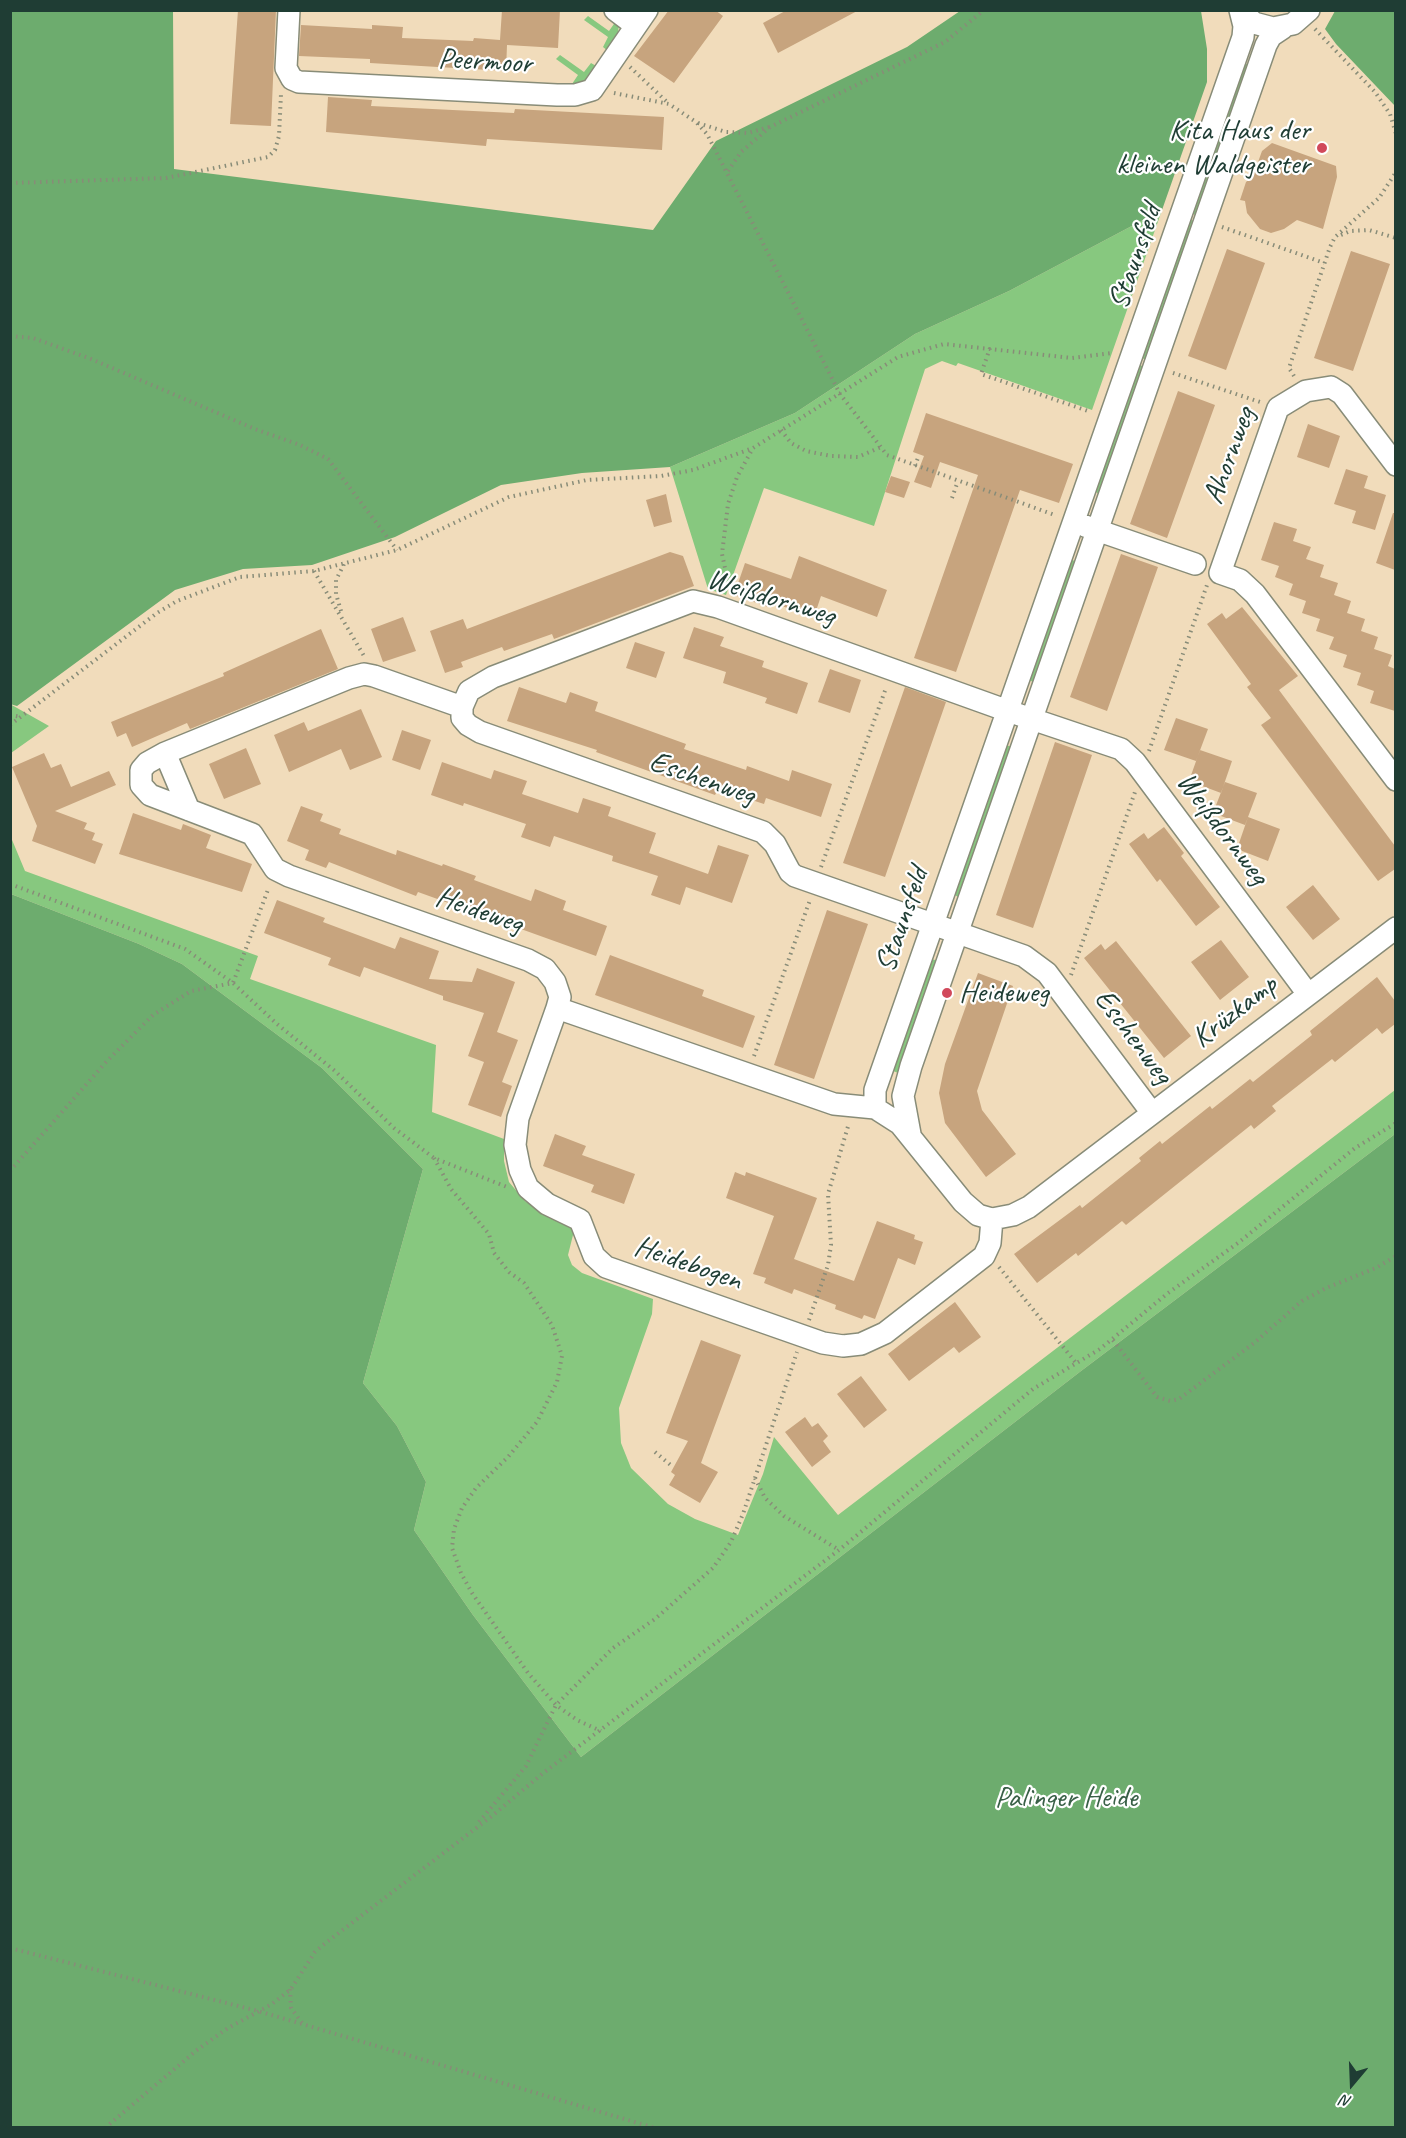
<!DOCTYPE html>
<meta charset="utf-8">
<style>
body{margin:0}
#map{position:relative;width:1406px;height:2138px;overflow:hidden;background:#f1dcbb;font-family:Caveat,sans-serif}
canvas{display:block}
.frame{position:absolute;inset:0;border:12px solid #1f3d34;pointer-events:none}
.north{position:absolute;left:1322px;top:2054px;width:60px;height:60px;-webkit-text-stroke:4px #fff;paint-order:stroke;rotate:199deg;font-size:16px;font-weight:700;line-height:24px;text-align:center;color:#1f3d34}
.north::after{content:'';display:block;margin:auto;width:21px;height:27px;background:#1f3d34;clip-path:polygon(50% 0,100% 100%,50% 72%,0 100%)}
</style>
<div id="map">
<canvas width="1406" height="2138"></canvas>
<div class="frame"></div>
<div class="north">N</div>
</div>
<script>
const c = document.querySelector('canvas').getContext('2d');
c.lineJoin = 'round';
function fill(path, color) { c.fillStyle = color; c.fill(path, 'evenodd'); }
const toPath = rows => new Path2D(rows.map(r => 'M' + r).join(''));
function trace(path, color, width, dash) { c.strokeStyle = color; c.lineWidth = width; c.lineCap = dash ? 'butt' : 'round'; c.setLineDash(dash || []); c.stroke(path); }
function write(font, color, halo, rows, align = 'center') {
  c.font = font + ' Caveat,sans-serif'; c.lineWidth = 4.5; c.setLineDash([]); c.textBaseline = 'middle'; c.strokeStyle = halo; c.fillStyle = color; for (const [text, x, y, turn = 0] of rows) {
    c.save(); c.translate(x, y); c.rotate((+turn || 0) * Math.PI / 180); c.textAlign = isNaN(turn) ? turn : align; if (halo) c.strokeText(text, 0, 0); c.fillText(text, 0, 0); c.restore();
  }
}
fill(toPath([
 [588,16,609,31,616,21,619,25,617,38,609,52,603,47,608,37,584,20],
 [560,55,584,72,591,63,598,67,584,85,570,87,578,75,556,59],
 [1239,61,1254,67,1202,217,1187,212],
 [1162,210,1092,410,958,363,956,366,942,361,925,369,874,526,764,488,726,595,708,589,670,467,795,413,915,334,1009,291],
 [1185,218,1200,223,1151,361,1138,357],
 [1136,364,1149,368,1099,494,1093,490],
 [1070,559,1077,562,1036,681,1033,682,1029,680],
 [10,704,49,726,11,753,10,753],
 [1006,745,1012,747,960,898,953,894],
 [10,835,25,871,258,956,250,979,436,1045,432,1112,504,1139,504,1161,509,1182,525,1201,545,1215,575,1227,568,1255,572,1265,582,1273,653,1299,652,1314,619,1408,621,1443,631,1468,668,1504,695,1519,738,1535,763,1474,774,1437,838,1515,1395,1090,1395,1134,1081,1371,581,1757,473,1615,414,1530,426,1482,397,1426,363,1383,423,1169,322,1068,182,964,139,944,11,894],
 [931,959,939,961,898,1073,891,1070]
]), '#87c87f');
fill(toPath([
 [10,11,173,11,174,169,653,230,716,141,907,47,960,11,1201,11,1207,49,1207,82,1162,210,1009,291,915,334,795,413,670,467,582,473,501,485,395,537,312,565,243,569,175,590,17,706,10,704],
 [1335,11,1395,11,1395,106,1336,44,1325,29],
 [11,894,139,944,182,964,322,1068,423,1169,363,1383,397,1426,426,1482,414,1530,473,1615,581,1757,1081,1371,1395,1134,1395,2127,11,2127]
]), '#6dac6e');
fill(toPath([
 [238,10,276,10,271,126,230,124],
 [502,10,560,10,558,48,507,45,506,71,370,63,370,59,299,56,301,25,372,29,372,25,403,27,402,38,473,41,474,38,500,40],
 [669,10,715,10,723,16,674,83,634,56],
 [787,10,859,10,778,53,763,23],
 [328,97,372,100,371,106,514,113,515,109,664,117,662,150,487,139,486,146,326,132],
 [1272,143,1336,166,1337,177,1323,229,1297,220,1284,229,1271,233,1260,229,1247,213,1245,201,1240,200,1246,182,1253,176,1262,151],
 [1227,249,1265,263,1226,370,1188,356],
 [1351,251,1390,264,1353,371,1314,358],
 [1178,391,1215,405,1167,538,1130,524],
 [926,413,1073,464,1059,503,1020,490,956,672,914,658,978,475,940,462,931,488,914,482,924,456,913,452],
 [1308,424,1340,436,1329,468,1297,457],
 [1346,469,1368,476,1364,488,1386,495,1375,530,1352,523,1356,511,1334,504],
 [891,476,910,482,904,498,885,492],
 [666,494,672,522,654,527,646,500],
 [1393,513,1395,513,1395,570,1376,563],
 [1274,522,1297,529,1293,541,1311,547,1306,559,1324,565,1320,577,1338,583,1334,595,1351,601,1347,613,1365,619,1361,631,1378,637,1374,649,1392,655,1388,666,1395,669,1395,711,1370,703,1374,691,1357,685,1361,673,1343,667,1347,655,1329,649,1334,637,1316,631,1320,619,1302,613,1306,601,1289,595,1293,584,1275,577,1279,566,1261,560],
 [670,552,683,556,694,586,554,639,552,634,504,651,502,647,461,662,463,667,445,673,430,631,463,619,467,629],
 [1121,554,1158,567,1107,711,1070,697],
 [799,556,887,590,877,617,821,596,814,617,770,602,768,607,734,595,745,563,791,579],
 [1242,607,1298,676,1279,690,1395,846,1395,869,1378,881,1261,725,1271,718,1247,687,1251,684,1207,624,1222,613,1226,619],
 [403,617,416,651,383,662,371,629],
 [694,627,724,637,720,646,764,661,762,667,808,683,797,714,765,703,767,698,723,683,726,672,683,658],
 [321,629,338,669,190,729,187,723,132,747,126,733,117,737,111,722,224,676,223,673],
 [635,642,665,652,656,678,626,668],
 [830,669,861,680,850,713,818,702],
 [519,687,566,703,570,692,598,702,595,711,686,744,684,749,746,770,747,766,789,781,792,770,832,784,821,817,766,798,764,804,718,789,715,795,596,752,597,750,507,721],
 [905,687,946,702,885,877,843,863],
 [361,709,382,757,350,770,341,749,289,772,274,735,304,722,308,731],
 [1176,718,1208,729,1196,761,1164,750],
 [402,730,431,740,420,770,392,760],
 [1055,742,1092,755,1033,928,996,915],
 [246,748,261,784,224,799,209,764],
 [1200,750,1232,761,1221,793,1189,781],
 [44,753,51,768,61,764,71,787,109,771,116,785,55,811,87,823,84,829,95,833,92,840,103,844,95,864,32,841,37,826,12,767],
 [442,762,491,779,494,770,527,781,522,794,578,813,583,798,611,807,608,816,656,833,649,853,708,874,718,845,749,855,732,903,686,887,680,905,651,895,658,876,612,861,613,856,554,836,550,847,521,837,526,824,464,803,463,806,431,795],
 [1225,782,1257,793,1245,825,1213,813],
 [301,806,323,814,320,821,341,829,339,834,396,855,397,850,442,866,443,864,476,876,474,880,531,901,535,889,566,901,563,910,607,926,596,956,418,892,416,896,329,862,326,868,305,860,309,850,287,841],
 [133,813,181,830,183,824,211,835,206,848,252,864,242,892,119,854],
 [1248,817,1280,829,1268,861,1237,849],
 [1164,827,1184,853,1181,856,1220,907,1196,926,1160,879,1157,882,1129,844,1144,833,1148,839],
 [1313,885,1340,919,1313,940,1286,907],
 [277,900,325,918,323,922,395,949,400,937,439,951,429,979,472,982,477,968,515,982,497,1032,518,1040,502,1082,512,1086,501,1117,468,1105,484,1062,468,1056,484,1013,443,1000,443,996,364,967,360,977,328,965,331,958,264,933],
 [827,910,868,924,814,1079,774,1065],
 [1221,940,1249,977,1220,1000,1191,962],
 [1116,941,1191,1036,1164,1058,1084,958,1101,944,1105,950],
 [610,955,704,990,702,996,755,1016,743,1048,595,995],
 [978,973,1013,986,977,1091,982,1110,1016,1154,986,1177,945,1123,939,1093,945,1064],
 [1377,977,1395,1001,1395,1024,1382,1034,1377,1028,1335,1062,1332,1059,1272,1106,1276,1111,1254,1129,1251,1125,1126,1225,1122,1221,1078,1256,1076,1253,1037,1283,1014,1254,1080,1205,1082,1208,1141,1161,1139,1158,1160,1141,1162,1144,1210,1106,1212,1109,1250,1079,1253,1082,1312,1035,1310,1031],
 [555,1134,586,1146,582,1155,635,1174,624,1204,591,1192,594,1185,543,1166],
 [735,1172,745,1176,746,1172,817,1198,794,1259,818,1268,854,1281,877,1221,915,1235,914,1239,923,1242,915,1265,898,1258,875,1319,864,1315,862,1319,835,1309,836,1305,794,1289,792,1294,764,1283,766,1278,753,1274,774,1216,726,1198],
 [955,1302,981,1337,959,1353,954,1347,909,1381,888,1354],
 [701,1340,741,1355,701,1463,718,1472,700,1503,669,1485,675,1475,671,1472,688,1441,666,1433],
 [861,1376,887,1410,864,1428,837,1394],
 [805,1417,812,1427,818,1423,828,1436,823,1441,831,1452,812,1467,785,1432]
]), '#c7a47e');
const minor = toPath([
 [289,10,286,68,292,79,299,82,557,95,575,95,592,90,647,10],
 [615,10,636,26],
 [1240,10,1244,26,1243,37,875,1090,875,1108,900,1124,963,1202,978,1215,992,1219,1013,1215,1029,1207,1396,928],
 [1240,10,1254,23,1273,28,1293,24,1309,10],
 [1396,465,1342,394,1331,387,1306,391,1278,408,1220,573,1240,580,1255,594,1396,780],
 [1085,526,1195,564],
 [462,707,469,691,493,677,693,601,718,607,1008,711,1121,749,1135,762,1308,994],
 [165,753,189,810],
 [557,1008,518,1118,515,1145,520,1170,528,1188,547,1204,580,1220,594,1256,606,1267,823,1343,843,1346,861,1344,885,1333,984,1256,990,1243,992,1219],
 [875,1108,834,1104,557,1008,560,997,555,982,545,969,528,960,289,876,275,869,252,834,150,795,141,785,141,770,147,763,165,753,349,678,364,674,374,676,462,707,462,718,468,725,480,732,763,832,775,844,790,872,795,876,1024,956,1047,973,1152,1113],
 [910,1134,903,1096,911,1066,1266,45,1271,36,1283,28]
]);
trace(minor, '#888c78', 24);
trace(toPath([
 [1315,29,1375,92,1390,114,1396,134],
 [630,67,668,103],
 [614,93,669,104,696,122,707,134,840,394,887,455,1055,515],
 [698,123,726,132,748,133,769,127],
 [728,171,741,152,770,127,945,42,984,10],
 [10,183,166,178,268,157,275,150,279,136,281,94],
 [1222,227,1324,263],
 [1341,235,1350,231,1369,230,1396,238],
 [10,336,33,338,91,359,255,429,300,445,328,459,397,550],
 [990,348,981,374,1091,412],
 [1173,373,1260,402],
 [1294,376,1289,368,1330,247,1335,237,1379,198,1396,172],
 [781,430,791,443,806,451,831,456,858,457,881,447],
 [915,466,919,455],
 [952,498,958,481],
 [314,571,364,656],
 [724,591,727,577,722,554,728,504,737,477,753,448,898,357,944,344,1072,358,1112,353],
 [341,611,336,594,336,580,344,564],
 [10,715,21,717],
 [10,725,157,613,177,601,240,577,314,571,397,550,509,497,587,480,661,476,693,470,753,448],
 [1149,751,1207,585],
 [821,867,886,688],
 [10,884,185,949,233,983,277,1024,335,1071,394,1128,434,1158,507,1187],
 [1071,975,1135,792],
 [754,1056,810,900],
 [434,1158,451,1189,489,1234,494,1253,509,1272,524,1283,552,1325,562,1356,557,1382,537,1422,508,1457,476,1488,462,1508,454,1529,452,1548,461,1573,472,1593,528,1673,556,1705,577,1720,601,1731],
 [10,1171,107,1061,153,1015,191,991,233,983,269,887],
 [999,1267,1076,1363],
 [809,1320,828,1265,831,1245,828,1194,849,1123],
 [1113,1340,1157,1397,1170,1401,1179,1399,1254,1343,1302,1301,1326,1288,1376,1268,1396,1256],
 [655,1452,673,1467],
 [755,1478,765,1498,784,1516,839,1550],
 [479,1822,526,1766,556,1705,613,1648,655,1619,713,1568,731,1542,743,1514,797,1352],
 [10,1948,258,2011,655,2128],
 [290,1989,291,2008,302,2023],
 [105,2128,197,2050,228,2028,272,2004,291,1989,315,1952,323,1945,492,1816,542,1774,839,1550,1033,1389,1100,1349,1168,1293,1238,1243,1355,1148,1396,1123]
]), '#888c78', 4, [1.5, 4.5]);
trace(minor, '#fff', 21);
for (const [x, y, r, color] of [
 [1322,148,6,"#d1495b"],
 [947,993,6,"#d1495b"]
]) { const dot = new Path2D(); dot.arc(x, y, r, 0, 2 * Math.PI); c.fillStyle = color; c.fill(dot); trace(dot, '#fff', 2); }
write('30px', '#1f3d34', '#fff', [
 ["Peermoor",485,62,3],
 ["Staunsfeld",1136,257,-71],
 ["Ahornweg",1230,456,-70],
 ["Weißdornweg",771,598,17],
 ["Eschenweg",702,779,19],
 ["Weißdornweg",1222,829,53],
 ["Heideweg",479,911,19],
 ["Staunsfeld",903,920,-71],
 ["Krüzkamp",1235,1012,-38],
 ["Eschenweg",1133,1037,53],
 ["Heidebogen",688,1264,19]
]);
write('30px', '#1f3d34', '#fff', [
 ["Kita Haus der",1310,131],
 ["kleinen Waldgeister",1310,165],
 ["Heideweg",959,993,"left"]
], 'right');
write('30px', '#396047', '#fff', [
 ["Palinger Heide",1066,1798]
]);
</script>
